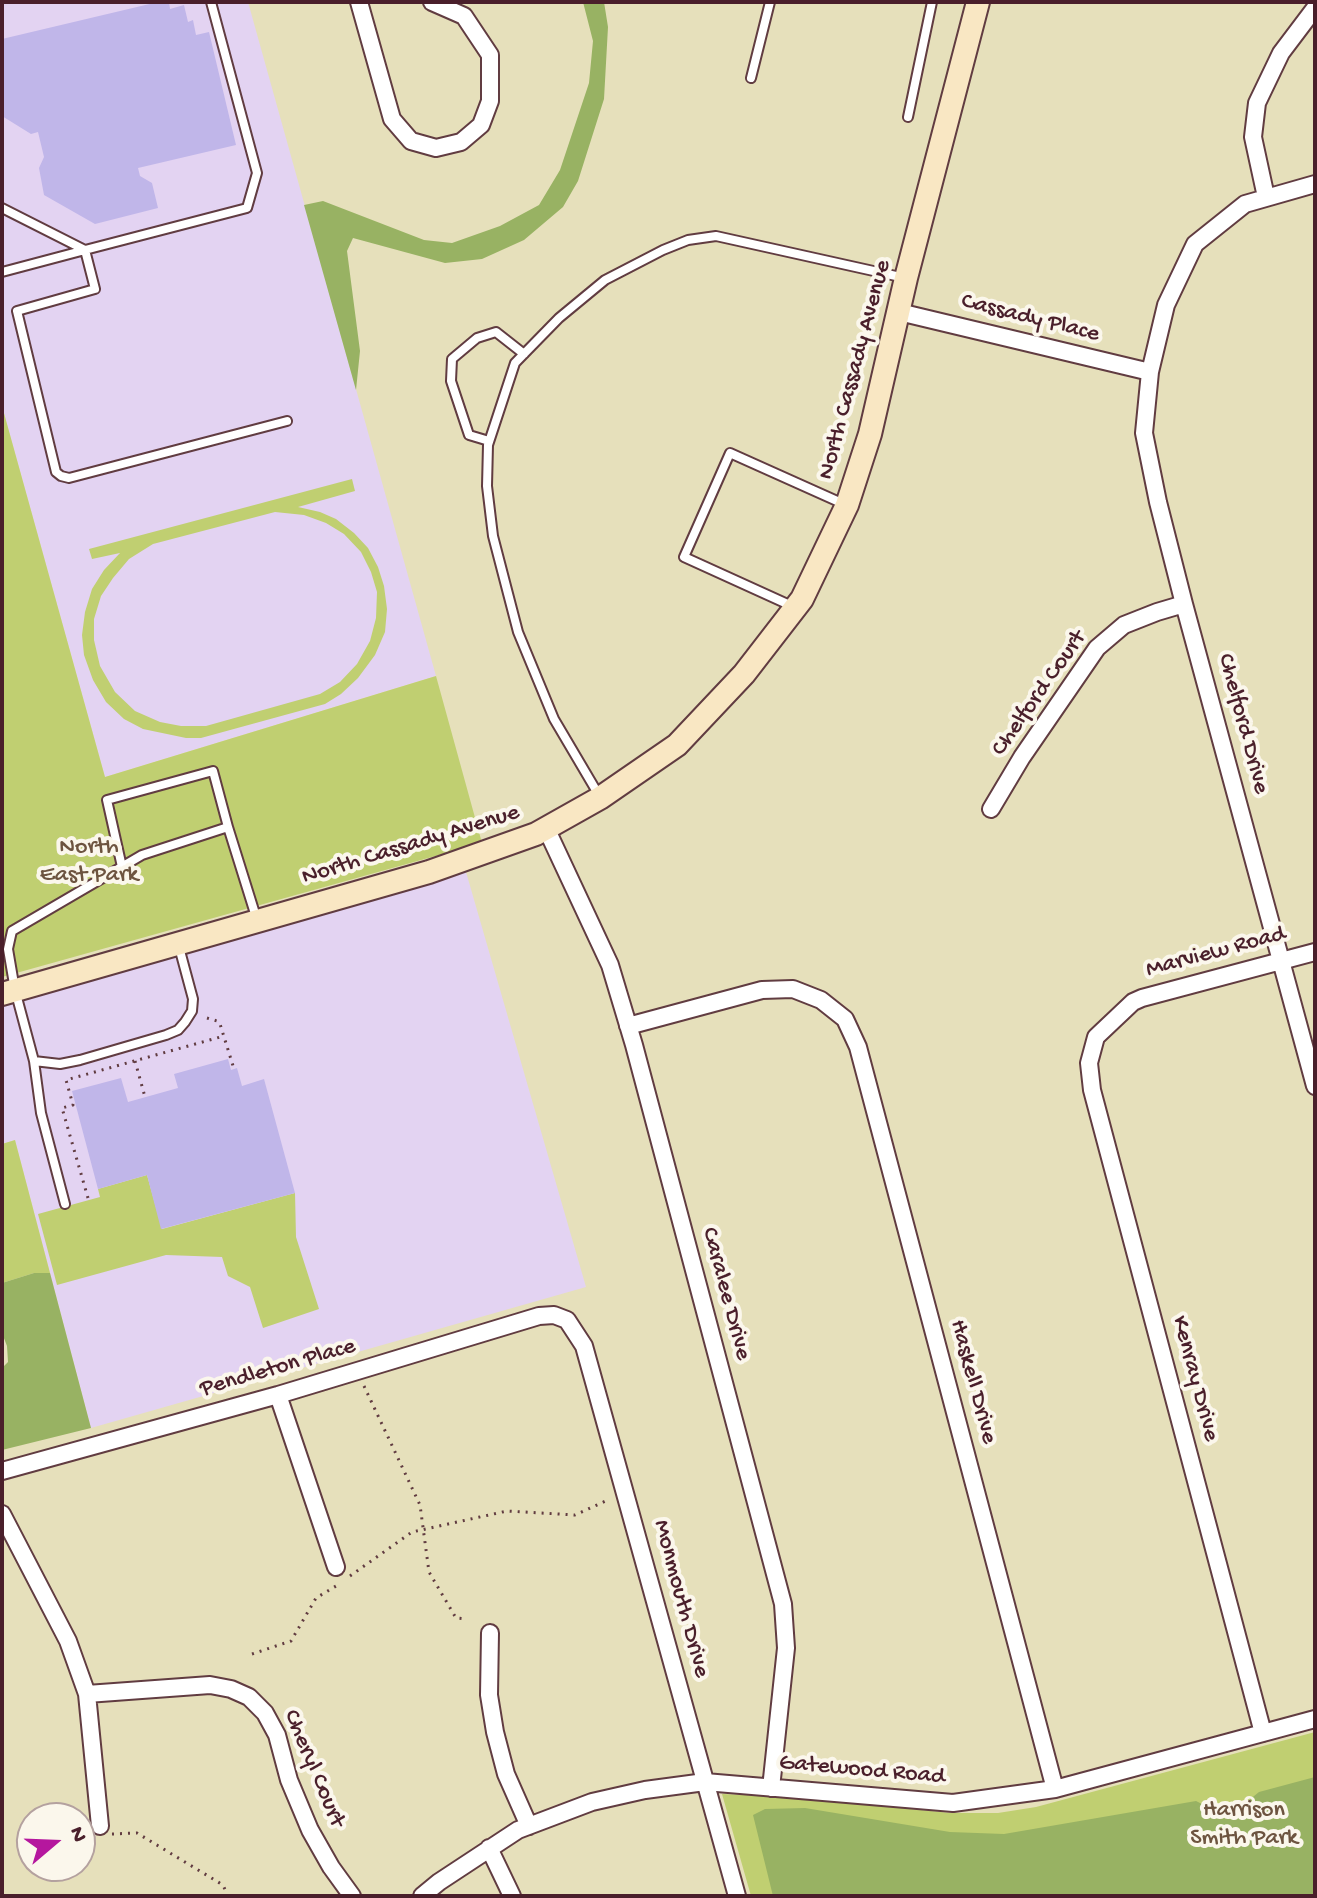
<!DOCTYPE html>
<style>
body{margin:0}
#map{position:relative;width:1317px;height:1898px;overflow:hidden;background:#e6e0bb;font-family:"Gochi Hand",sans-serif}
canvas{display:block}
.frame{position:absolute;inset:0;border:4px solid #4a1f2b;pointer-events:none}
.north{position:absolute;left:16px;top:1802px;width:80px;height:80px;box-sizing:border-box;background:#fbf7ec;border:2px solid #b4a19f;border-radius:50%;rotate:71deg;font-size:22px;font-weight:700;line-height:32px;text-align:center;color:#4a1f2b}
.north::after{content:'';display:block;margin:auto;width:28px;height:36px;background:#b5179e;clip-path:polygon(50% 0,100% 100%,50% 72%,0 100%)}
</style>
<div id="map">
<canvas width="1317" height="1898"></canvas>
<div class="frame"></div>
<div class="north">N</div>
</div>
<script>
const c = document.querySelector('canvas').getContext('2d');
c.lineJoin = 'round';
function fill(path, color) { c.fillStyle = color; c.fill(path, 'evenodd'); }
const toPath = rows => new Path2D(rows.map(r => 'M' + r).join(''));
function trace(path, color, width, dash) { c.strokeStyle = color; c.lineWidth = width; c.lineCap = dash ? 'butt' : 'round'; c.setLineDash(dash || []); c.stroke(path); }
function write(font, color, halo, rows, align = 'center') {
  c.font = font + ' "Gochi Hand",sans-serif'; c.lineWidth = 8; c.setLineDash([]); c.textBaseline = 'middle'; c.strokeStyle = halo; c.fillStyle = color; for (const [text, x, y, turn = 0] of rows) {
    c.save(); c.translate(x, y); c.rotate((+turn || 0) * Math.PI / 180); c.textAlign = isNaN(turn) ? turn : align; if (halo) c.strokeText(text, 0, 0); c.fillText(text, 0, 0); c.restore();
  }
}
fill(toPath([
 [2,2,248,2,436,676,105,777,2,406],
 [466,872,586,1287,91,1428,15,1140,2,1144,2,1007]
]), '#e3d3f2');
fill(toPath([
 [2,406,105,777,436,676,482,843,2,977],
 [352,479,355,491,298,507,320,512,336,519,354,533,368,548,378,567,384,586,387,609,385,632,375,655,358,678,341,694,325,704,201,738,186,738,143,729,124,719,106,702,93,680,84,655,82,635,85,612,92,589,104,570,120,553,92,559,89,549],
 [275,512,304,515,326,523,344,534,361,552,371,572,377,592,376,618,370,641,357,664,340,682,320,694,206,726,181,726,160,722,135,711,115,692,100,666,94,640,94,619,101,596,113,578,129,559,153,544],
 [15,1140,50,1273,34,1273,2,1283,2,1144],
 [147,1175,162,1229,295,1193,296,1237,319,1309,263,1328,250,1287,228,1276,222,1257,166,1255,57,1285,38,1214,100,1197,98,1189],
 [1315,1732,1315,1896,751,1896,722,1794,794,1797,950,1813,998,1813,1036,1807]
]), '#c0cf71');
fill(toPath([
 [583,2,604,2,608,27,604,99,578,181,563,207,524,240,482,259,445,263,353,238,347,251,360,351,356,390,304,205,323,201,424,240,452,243,500,226,539,205,560,170,589,83,593,41],
 [34,1273,50,1273,91,1428,2,1450,2,1368,8,1362,7,1346,2,1333,2,1283],
 [1315,1777,1315,1896,773,1896,753,1815,765,1809,805,1808,950,1832,1004,1834,1196,1801,1206,1806,1218,1817,1232,1814,1259,1792]
]), '#98b263');
fill(toPath([
 [158,2,169,2,170,9,184,5,188,22,193,20,196,35,209,32,236,145,138,168,140,176,152,183,158,208,95,224,44,195,39,168,44,157,38,132,31,134,2,116,2,39],
 [228,1059,231,1070,237,1068,242,1086,264,1079,295,1193,161,1229,147,1175,98,1189,72,1091,121,1078,128,1102,178,1088,174,1074]
]), '#c0b6e9');
const lane = toPath([
 [751,78,770,2],
 [908,117,932,2],
 [2,208,85,250,247,208,257,173,211,2],
 [2,272,85,250,95,289,17,311,56,472,61,476,69,478,287,421],
 [489,441,469,435,451,381,452,359,477,338,496,332,524,354],
 [794,607,684,557,730,453,846,505],
 [600,797,554,719,518,632,493,536,487,486,488,445,515,363,559,318,605,280,663,250,688,240,716,236,905,278],
 [122,867,107,800,213,771,228,827],
 [179,947,193,999,192,1011,185,1022,178,1030,166,1035,80,1060,60,1064,34,1061,15,990,8,949,12,931,142,855,228,827,257,920],
 [34,1061,41,1113,65,1204]
]);
const street = toPath([
 [359,2,392,119,411,141,436,148,461,142,481,125,490,101,490,55,464,16,432,2],
 [1315,184,1245,204,1195,244,1166,305,1150,372,1144,433,1158,502,1184,604,1315,1086],
 [1266,197,1253,137,1257,103,1281,53,1315,8],
 [899,312,1150,372],
 [991,809,1022,757,1097,648,1124,625,1157,612,1184,604],
 [546,828,610,965,634,1045,783,1604,786,1648,771,1788],
 [628,1026,762,990,793,989,821,1000,845,1019,858,1047,1055,1789],
 [278,1395,336,1567],
 [2,1471,278,1395,539,1316,554,1315,567,1320,584,1346,737,1896],
 [2,1514,68,1641,87,1694,100,1826],
 [490,1633,489,1695,495,1732,506,1774,529,1826],
 [87,1694,210,1685,231,1689,249,1697,265,1713,277,1735,289,1780,310,1830,331,1867,352,1896],
 [1263,1733,1092,1090,1089,1063,1096,1037,1133,1002,1142,998,1315,952],
 [489,1848,512,1896],
 [422,1896,439,1882,518,1830,592,1802,645,1790,705,1782,953,1803,1055,1789,1315,1719]
]);
const secondary = toPath([
 [2,994,429,872,536,834,600,798,677,745,744,674,802,599,847,505,870,434,906,278,978,2]
]);
trace(lane, '#613c41', 12);
trace(street, '#613c41', 20);
trace(secondary, '#613c41', 26);
trace(toPath([
 [207,1018,217,1021,220,1024,234,1069],
 [135,1061,145,1097],
 [88,1198,62,1108,73,1105,66,1080,224,1036],
 [364,1386,420,1505,429,1572,456,1618,466,1619],
 [350,1576,412,1532,507,1511,575,1515,610,1499],
 [252,1654,291,1641,316,1598,341,1583],
 [112,1834,137,1833,223,1885,228,1896]
]), '#613c41', 3, [2, 6]);
trace(lane, '#fff', 8);
trace(street, '#fff', 16);
trace(secondary, '#f9e7c3', 22);
write('24px', '#4a1f2b', '#fbf7ec', [
 ["Cassady Place",1030,319,14],
 ["North Cassady Avenue",856,370,-75],
 ["Chelford Court",1040,694,-55],
 ["Chelford Drive",1242,724,75],
 ["North Cassady Avenue",411,846,-17],
 ["Marview Road",1216,953,-15],
 ["Caralee Drive",725,1294,75],
 ["Pendleton Place",278,1369,-16],
 ["Kenray Drive",1194,1379,75],
 ["Haskell Drive",972,1382,75],
 ["Monmouth Drive",680,1599,75],
 ["Cheryl Court",313,1769,67],
 ["Gatewood Road",862,1771,5]
]);
write('24px', '#6d5440', '#fbf7ec', [
 ["North",89,848],
 ["East Park",89,876],
 ["Harrison",1244,1811],
 ["Smith Park",1244,1839]
]);
</script>
